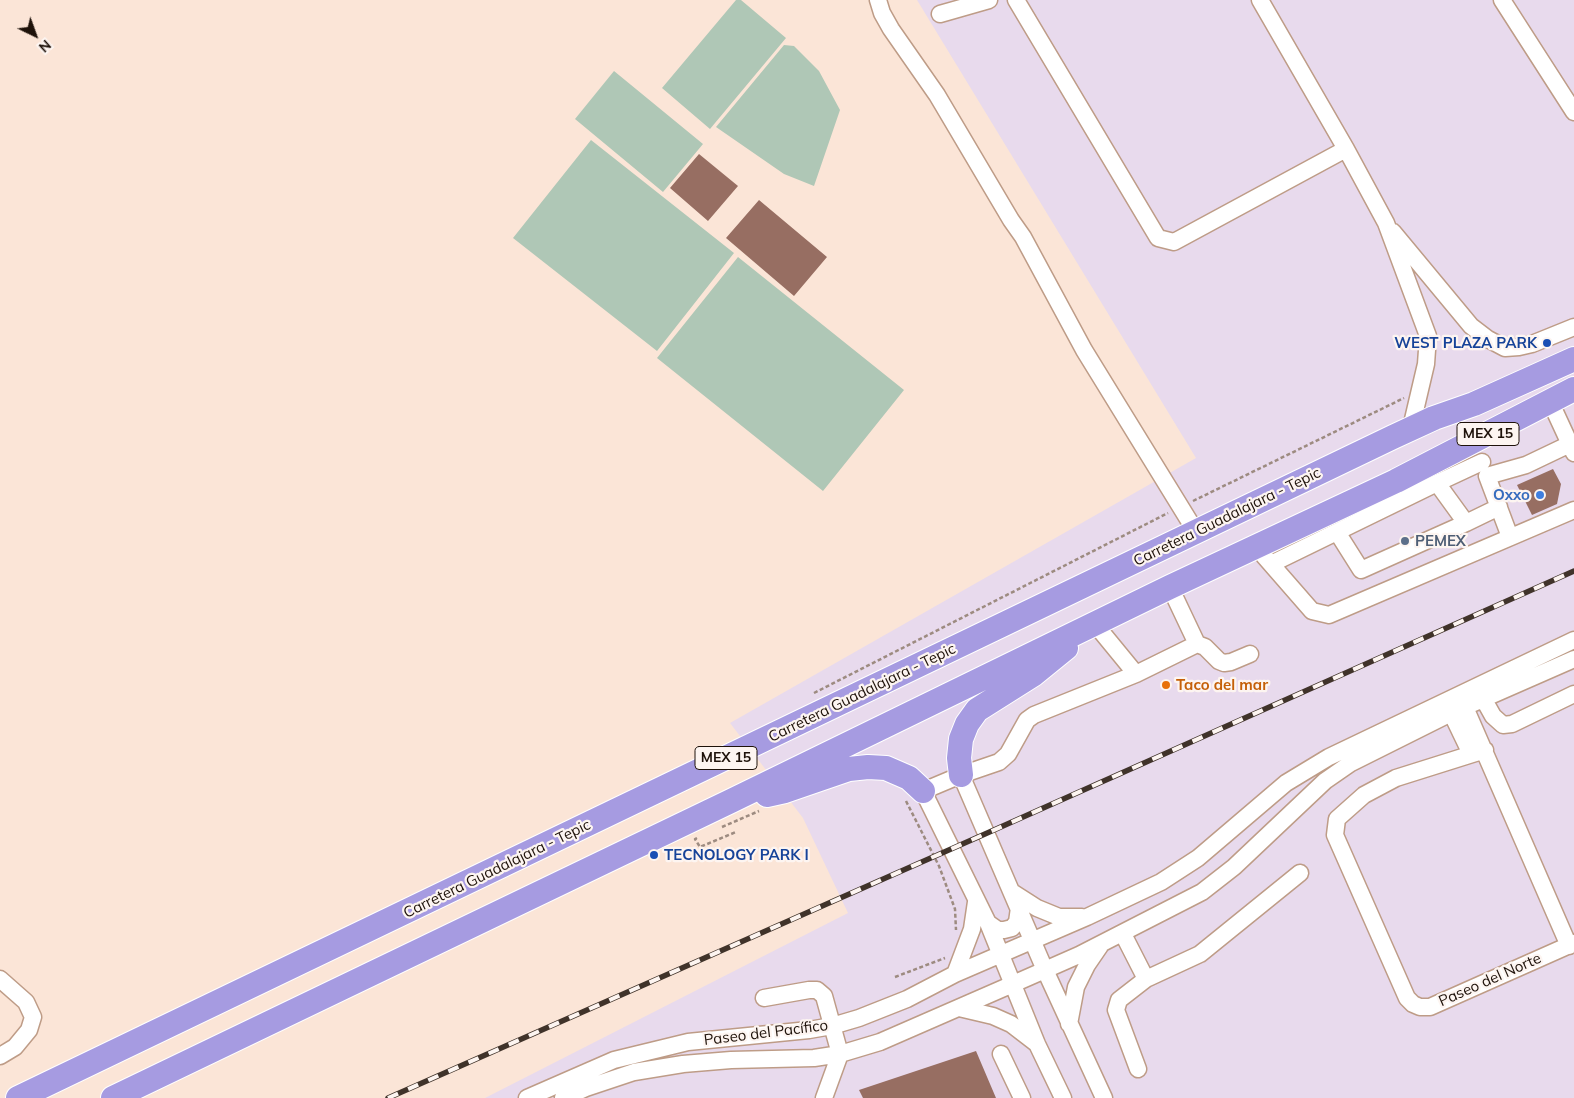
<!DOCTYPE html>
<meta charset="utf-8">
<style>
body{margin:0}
#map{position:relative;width:1574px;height:1098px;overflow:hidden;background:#fbe5d7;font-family:Mulish,sans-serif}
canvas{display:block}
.north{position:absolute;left:10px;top:10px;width:50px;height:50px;-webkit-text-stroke:4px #fdf5f1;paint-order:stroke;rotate:138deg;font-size:14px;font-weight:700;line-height:20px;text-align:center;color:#1e120a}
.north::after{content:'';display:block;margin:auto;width:18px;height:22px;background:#1e120a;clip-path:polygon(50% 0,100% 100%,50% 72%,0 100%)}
</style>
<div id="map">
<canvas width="1574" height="1098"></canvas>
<div class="north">N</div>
</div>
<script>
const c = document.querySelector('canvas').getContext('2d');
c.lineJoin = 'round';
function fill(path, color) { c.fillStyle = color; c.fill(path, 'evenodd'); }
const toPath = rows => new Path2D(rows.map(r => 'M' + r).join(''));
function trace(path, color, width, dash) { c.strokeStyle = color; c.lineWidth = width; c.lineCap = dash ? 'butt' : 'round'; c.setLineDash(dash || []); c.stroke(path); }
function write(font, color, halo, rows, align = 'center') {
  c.font = font + ' Mulish,sans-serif'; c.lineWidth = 4.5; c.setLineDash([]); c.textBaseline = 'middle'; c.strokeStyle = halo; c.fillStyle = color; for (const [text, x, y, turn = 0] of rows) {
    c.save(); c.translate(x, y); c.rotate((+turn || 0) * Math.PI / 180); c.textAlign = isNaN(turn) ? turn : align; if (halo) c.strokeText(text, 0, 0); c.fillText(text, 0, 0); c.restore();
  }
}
fill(toPath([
 [917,0,1574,0,1574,1098,485,1098,848,913,803,818,730,723,1196,458]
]), '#e8daed');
fill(toPath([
 [736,0,741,0,786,38,710,129,662,88],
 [784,45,794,46,819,71,840,110,814,186,784,174,716,127],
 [614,71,703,144,663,192,575,119],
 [591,140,734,253,657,351,513,238],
 [738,257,904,390,823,491,657,358]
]), '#afc7b6');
fill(toPath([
 [699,154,738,186,708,221,670,188],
 [759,200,827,257,794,296,726,238],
 [1553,469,1561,484,1557,504,1532,515,1517,485],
 [976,1051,996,1098,863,1098,859,1090]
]), '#976e62');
const minor = toPath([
 [878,0,882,13,891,29,937,95,1011,220,1023,237,1084,350,1196,532],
 [1016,0,1158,238,1174,242,1346,149],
 [1260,0,1346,149,1386,223,1428,336,1426,364,1411,428],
 [1502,0,1574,112],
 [940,14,989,0],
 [1393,232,1471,326,1488,339,1505,348,1519,347,1532,344,1574,327],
 [1550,401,1574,453],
 [1437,483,1482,462],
 [1337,532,1361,570,1466,523],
 [1510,537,1487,476,1526,465,1570,444],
 [1264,556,1271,564,1437,483,1466,523,1499,507],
 [1271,564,1312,611,1329,615,1574,510],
 [1095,624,1136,674],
 [1197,644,1205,647,1219,661,1224,663,1231,662,1250,654],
 [1479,691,1493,716,1503,725,1512,724,1574,694],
 [1461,698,1569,946],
 [1447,704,1471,754],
 [1485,750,1396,778,1364,795,1337,819,1335,835,1407,998,1413,1004,1420,1007,1430,1007,1574,943],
 [961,775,1045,970,1104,1098],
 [1012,892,1037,908,1059,917,1082,917],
 [988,923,998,930,1004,930,1012,928,1017,922,1019,908],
 [1123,934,1146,979,1200,954,1300,873],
 [955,974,972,929,976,902],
 [0,979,26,1002,33,1017,29,1030,15,1047,0,1056],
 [764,998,809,990,817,990,824,996,840,1054,824,1098],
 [959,1008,993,1016,1011,1024,1037,1044],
 [1069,1024,1076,987,1087,965,1100,946],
 [1001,1054,1022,1098],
 [1138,1069,1116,1010,1119,1000,1146,979],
 [527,1098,614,1060,688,1042,809,1030,832,1026,859,1018,907,999,955,974,1087,917,1161,882,1198,858,1286,783,1329,757,1574,640],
 [563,1098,586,1088,634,1072,683,1064,731,1060,814,1058,840,1054,880,1042,1013,984,1079,955,1202,892,1234,867,1325,781,1351,763,1451,713,1574,659],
 [1063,1098,1037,1044,988,923,923,791,961,775,999,762,1008,754,1027,720,1034,715,1136,674,1197,644,1170,587]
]);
const highway = toPath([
 [961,775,959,758,961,739,967,724,977,710,1034,674,1066,648],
 [767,795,785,791,849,769,868,767,886,768,909,778,923,791],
 [18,1098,1393,437,1434,418,1474,404,1574,359],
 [113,1098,731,801,1170,587,1396,481,1574,389]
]);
trace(minor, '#be9c87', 19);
trace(highway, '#fff', 26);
trace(toPath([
 [1193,501,1404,398],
 [814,693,1168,513],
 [906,801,939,866,955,909,956,930],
 [722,827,759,811],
 [697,838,695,839,700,847,736,832],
 [895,977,945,958]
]), '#9d8b80', 2.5, [4, 2.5]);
trace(minor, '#fff', 16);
trace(highway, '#a69be1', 24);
const rail = toPath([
 [388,1098,985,834,1574,571]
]);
trace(rail, '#40332a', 5.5);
trace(rail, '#fdf5f1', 4, [11]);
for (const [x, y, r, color] of [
 [1547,343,5,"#1a4fb4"],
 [1540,495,5,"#3f7fe0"],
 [1405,541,5,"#5c6f8a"],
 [1166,685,5,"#e8710a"],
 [654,855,5,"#1a4fb4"]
]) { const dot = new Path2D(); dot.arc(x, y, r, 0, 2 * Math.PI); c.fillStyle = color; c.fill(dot); trace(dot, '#fdf5f1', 2); }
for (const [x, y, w] of [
 [1488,434,62],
 [726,758,62]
]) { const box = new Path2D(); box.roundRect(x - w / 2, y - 11.5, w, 23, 4); c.fillStyle = '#fdf5f1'; c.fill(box); trace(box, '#1e120a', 1); }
write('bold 14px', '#1e120a', null, [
 ["MEX 15",1488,434],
 ["MEX 15",726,758]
]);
write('bold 15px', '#164399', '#fdf5f1', [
 ["WEST PLAZA PARK",1537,343],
 ["TECNOLOGY PARK I",664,855,"left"]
], 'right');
write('bold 15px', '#366cbe', '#fdf5f1', [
 ["Oxxo",1530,495]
], 'right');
write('15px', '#1e120a', '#fdf5f1', [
 ["Carretera Guadalajara - Tepic",1227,517,-26],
 ["Carretera Guadalajara - Tepic",862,693,-26],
 ["Carretera Guadalajara - Tepic",497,869,-26],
 ["Paseo del Norte",1490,980,-24],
 ["Paseo del Pacífico",766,1033,-7]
]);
write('bold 15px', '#4e5e75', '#fdf5f1', [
 ["PEMEX",1415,541]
], 'left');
write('bold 15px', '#c56008', '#fdf5f1', [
 ["Taco del mar",1176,685]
], 'left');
</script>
